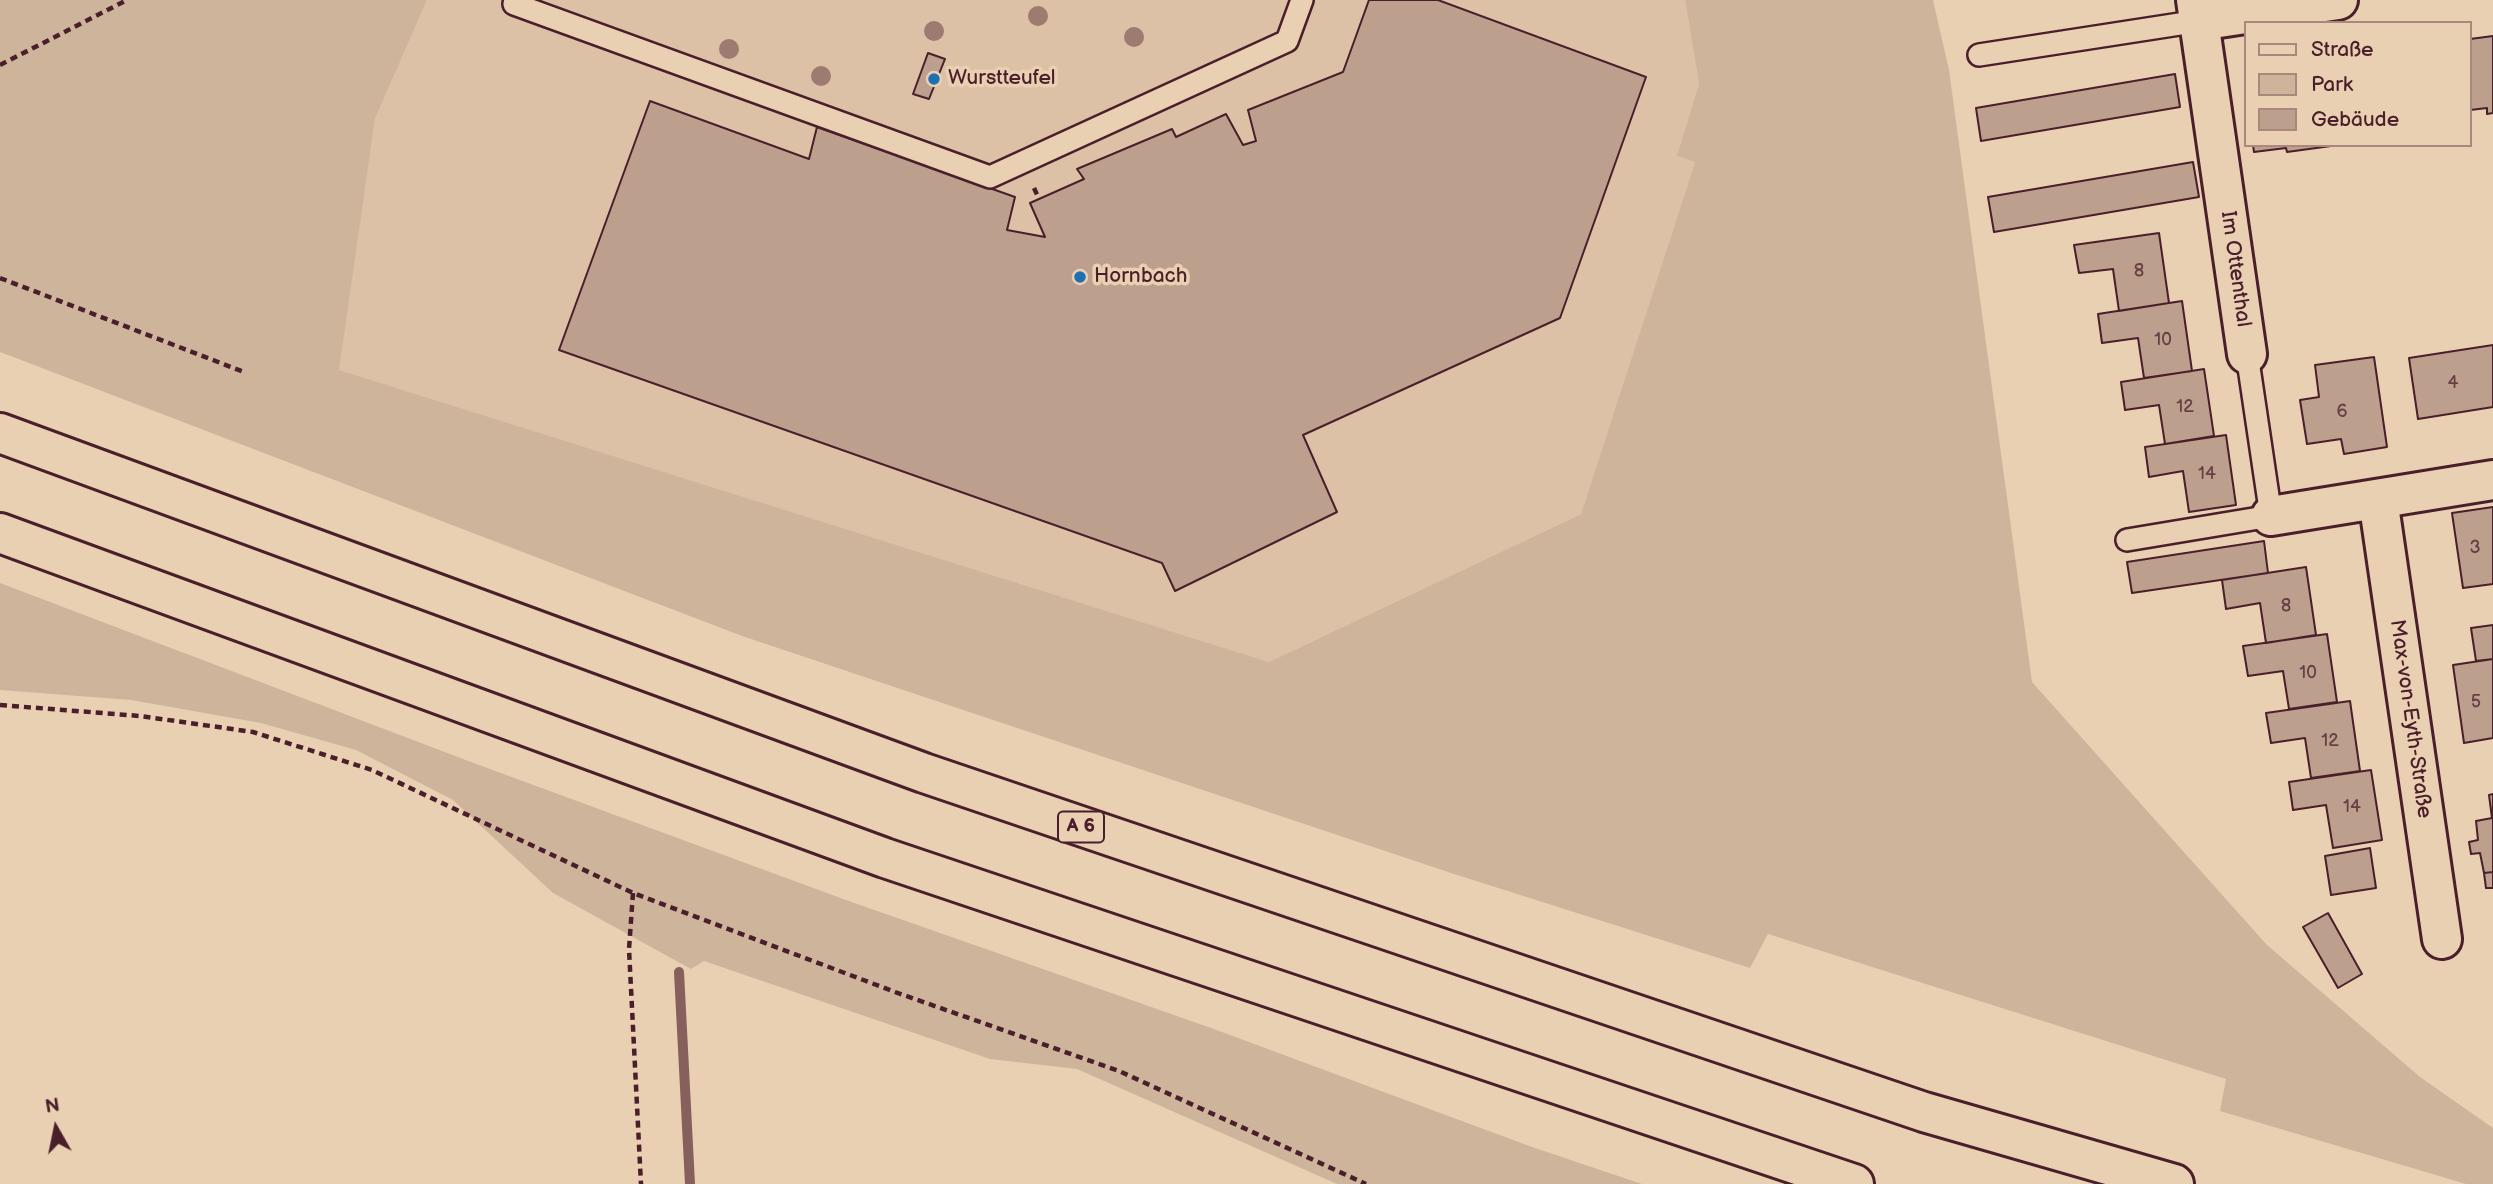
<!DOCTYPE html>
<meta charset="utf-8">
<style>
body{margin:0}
#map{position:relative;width:2493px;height:1184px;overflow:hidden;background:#ead0b2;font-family:"Balsamiq Sans",sans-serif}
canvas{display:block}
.legend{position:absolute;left:2244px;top:21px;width:228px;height:126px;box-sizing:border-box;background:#ead0b2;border:2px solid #aa897c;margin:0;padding:9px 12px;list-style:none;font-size:21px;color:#4a1f2b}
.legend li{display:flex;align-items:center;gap:14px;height:35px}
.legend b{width:35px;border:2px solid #aa897c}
.north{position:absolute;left:21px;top:1093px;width:70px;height:70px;-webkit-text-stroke:5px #ead0b2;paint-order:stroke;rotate:351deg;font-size:19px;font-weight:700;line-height:28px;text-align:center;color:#4a1f2b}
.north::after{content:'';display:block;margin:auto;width:24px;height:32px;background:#4a1f2b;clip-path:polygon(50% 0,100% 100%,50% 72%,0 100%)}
</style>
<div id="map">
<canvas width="2493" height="1184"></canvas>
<ul class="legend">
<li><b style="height:9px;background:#ead0b2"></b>Straße</li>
<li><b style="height:19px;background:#cfb49c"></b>Park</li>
<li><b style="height:19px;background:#bd9f8d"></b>Gebäude</li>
</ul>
<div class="north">N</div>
</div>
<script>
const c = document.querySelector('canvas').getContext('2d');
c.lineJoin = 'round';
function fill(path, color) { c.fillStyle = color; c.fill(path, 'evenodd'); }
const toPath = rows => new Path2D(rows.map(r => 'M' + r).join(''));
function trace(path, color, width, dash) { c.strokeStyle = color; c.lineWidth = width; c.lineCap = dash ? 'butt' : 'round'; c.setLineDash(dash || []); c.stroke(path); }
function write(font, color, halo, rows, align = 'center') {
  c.font = font + ' "Balsamiq Sans",sans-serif'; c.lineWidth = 7; c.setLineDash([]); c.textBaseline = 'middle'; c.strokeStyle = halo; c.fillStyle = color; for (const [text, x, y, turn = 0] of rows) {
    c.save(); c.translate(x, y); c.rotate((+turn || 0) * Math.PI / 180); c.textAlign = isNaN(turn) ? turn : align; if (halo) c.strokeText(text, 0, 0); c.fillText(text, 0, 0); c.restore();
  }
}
fill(toPath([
 [427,0,1685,0,1699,84,1678,156,1695,162,1581,514,1269,662,338,370,375,119]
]), '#dcc1a7');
fill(toPath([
 [0,0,427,0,375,119,339,370,1269,662,1581,514,1695,162,1677,156,1699,84,1685,0,1933,0,1949,70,2032,682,2266,944,2420,1077,2493,1128,2493,1184,2466,1184,2220,1111,2226,1079,1768,934,1750,968,1451,873,742,636,0,352],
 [0,583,471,762,846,900,1214,1029,1532,1147,1642,1184,1337,1184,1077,1069,990,1059,704,961,691,969,553,893,453,800,356,750,261,723,131,700,0,690]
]), '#cfb49c');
trace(toPath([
 [679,972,690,1184]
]), '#85605d', 10);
const building = toPath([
 [1369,0,1438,0,1646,77,1560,318,1303,435,1337,512,1175,591,1162,563,559,350,650,101,809,159,817,127,1015,197,1007,230,1045,237,1030,203,1084,179,1077,169,1172,129,1176,137,1226,114,1243,145,1256,141,1248,110,1343,72,1369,0],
 [2493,36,2493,113,2487,114,2487,108,2470,110,2470,39,2493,36],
 [928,53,945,59,929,99,913,94,928,53],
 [2175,74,2180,107,1981,141,1976,108,2175,74],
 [2253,145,2331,145,2331,146,2287,152,2286,148,2254,152,2253,145],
 [2193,162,2199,197,1994,232,1988,197,2193,162],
 [2159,233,2169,303,2119,311,2113,269,2079,273,2074,245,2159,233],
 [2182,301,2192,371,2144,378,2138,338,2102,343,2098,314,2182,301],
 [2493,345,2493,407,2418,419,2409,358,2493,345],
 [2374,357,2387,447,2344,454,2341,439,2307,444,2300,400,2319,397,2315,365,2374,357],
 [2204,369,2214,436,2165,444,2159,405,2125,410,2121,382,2204,369],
 [2226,435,2236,505,2189,512,2183,471,2149,477,2145,447,2226,435],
 [2493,507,2493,584,2463,588,2452,513,2493,507],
 [2264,541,2268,573,2132,593,2127,562,2264,541],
 [2306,567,2316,635,2266,643,2260,603,2226,609,2222,580,2306,567],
 [2493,625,2493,659,2476,661,2471,628,2493,625],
 [2327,634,2337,702,2289,709,2283,671,2248,676,2243,646,2327,634],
 [2493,659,2493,738,2464,743,2453,665,2493,659],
 [2350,701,2360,771,2311,778,2305,738,2271,743,2266,713,2350,701],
 [2371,770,2382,840,2333,848,2326,805,2293,810,2289,782,2371,770],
 [2493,794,2493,872,2484,873,2480,853,2471,854,2469,842,2478,840,2476,821,2492,818,2489,795,2493,794],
 [2370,848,2376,888,2331,895,2325,856,2370,848],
 [2493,872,2493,888,2486,888,2484,873,2493,872],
 [2328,913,2362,974,2338,988,2303,927,2328,913]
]);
fill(building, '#bd9f8d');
trace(building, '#4a1f2b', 2);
const lane = toPath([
 [515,0,514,4,990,177,1287,41,1302,0],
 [1979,55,2199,21],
 [2127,540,2271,516,2247,354]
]);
const street = toPath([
 [2196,0,2247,354],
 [2199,21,2338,0],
 [2378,499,2442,939],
 [2271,516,2493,480]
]);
const highway = toPath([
 [0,433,924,773,1924,1112,2174,1184],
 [0,533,885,858,1854,1184]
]);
trace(lane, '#4a1f2b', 26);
trace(street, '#4a1f2b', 44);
trace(highway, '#4a1f2b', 44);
trace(toPath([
 [0,65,127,0],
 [1034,188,1039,199],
 [0,278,244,372],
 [0,705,140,716,253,732,372,770,633,893,895,992,1119,1071,1366,1184],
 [633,893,629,949,641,1184]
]), '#4a1f2b', 4.5, [7, 5]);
trace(lane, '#ead0b2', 21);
trace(street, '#ead0b2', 38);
trace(highway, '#ead0b2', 38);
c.fillStyle = '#9d7b71';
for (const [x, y] of [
 [1038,16],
 [934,31],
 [1134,37],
 [729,49],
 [821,76]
]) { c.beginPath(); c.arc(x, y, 10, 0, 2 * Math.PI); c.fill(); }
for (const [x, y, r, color] of [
 [934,79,7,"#1f6fb2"],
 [1080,277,7,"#1f6fb2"]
]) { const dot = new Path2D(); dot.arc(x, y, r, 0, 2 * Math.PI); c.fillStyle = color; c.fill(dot); trace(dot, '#ead0b2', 2.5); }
write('18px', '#673f44', null, [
 ["8",2139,271],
 ["10",2163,340],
 ["4",2453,383],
 ["12",2185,407],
 ["6",2342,412],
 ["14",2207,474],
 ["3",2475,548],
 ["8",2286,606],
 ["10",2308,673],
 ["5",2476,702],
 ["12",2330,741],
 ["14",2352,807]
]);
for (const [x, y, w] of [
 [1081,827,46]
]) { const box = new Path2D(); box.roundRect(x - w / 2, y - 15.5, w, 31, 5); c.fillStyle = '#ead0b2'; c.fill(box); trace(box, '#4a1f2b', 2); }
write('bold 19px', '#4a1f2b', null, [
 ["A 6",1081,827]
]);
write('21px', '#4a1f2b', '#ead0b2', [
 ["Wurstteufel",948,79],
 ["Hornbach",1094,277]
], 'left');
write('21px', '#4a1f2b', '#ead0b2', [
 ["Im Ottenthal",2235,269,82],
 ["Max-von-Eyth-Straße",2410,719,82]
]);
</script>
